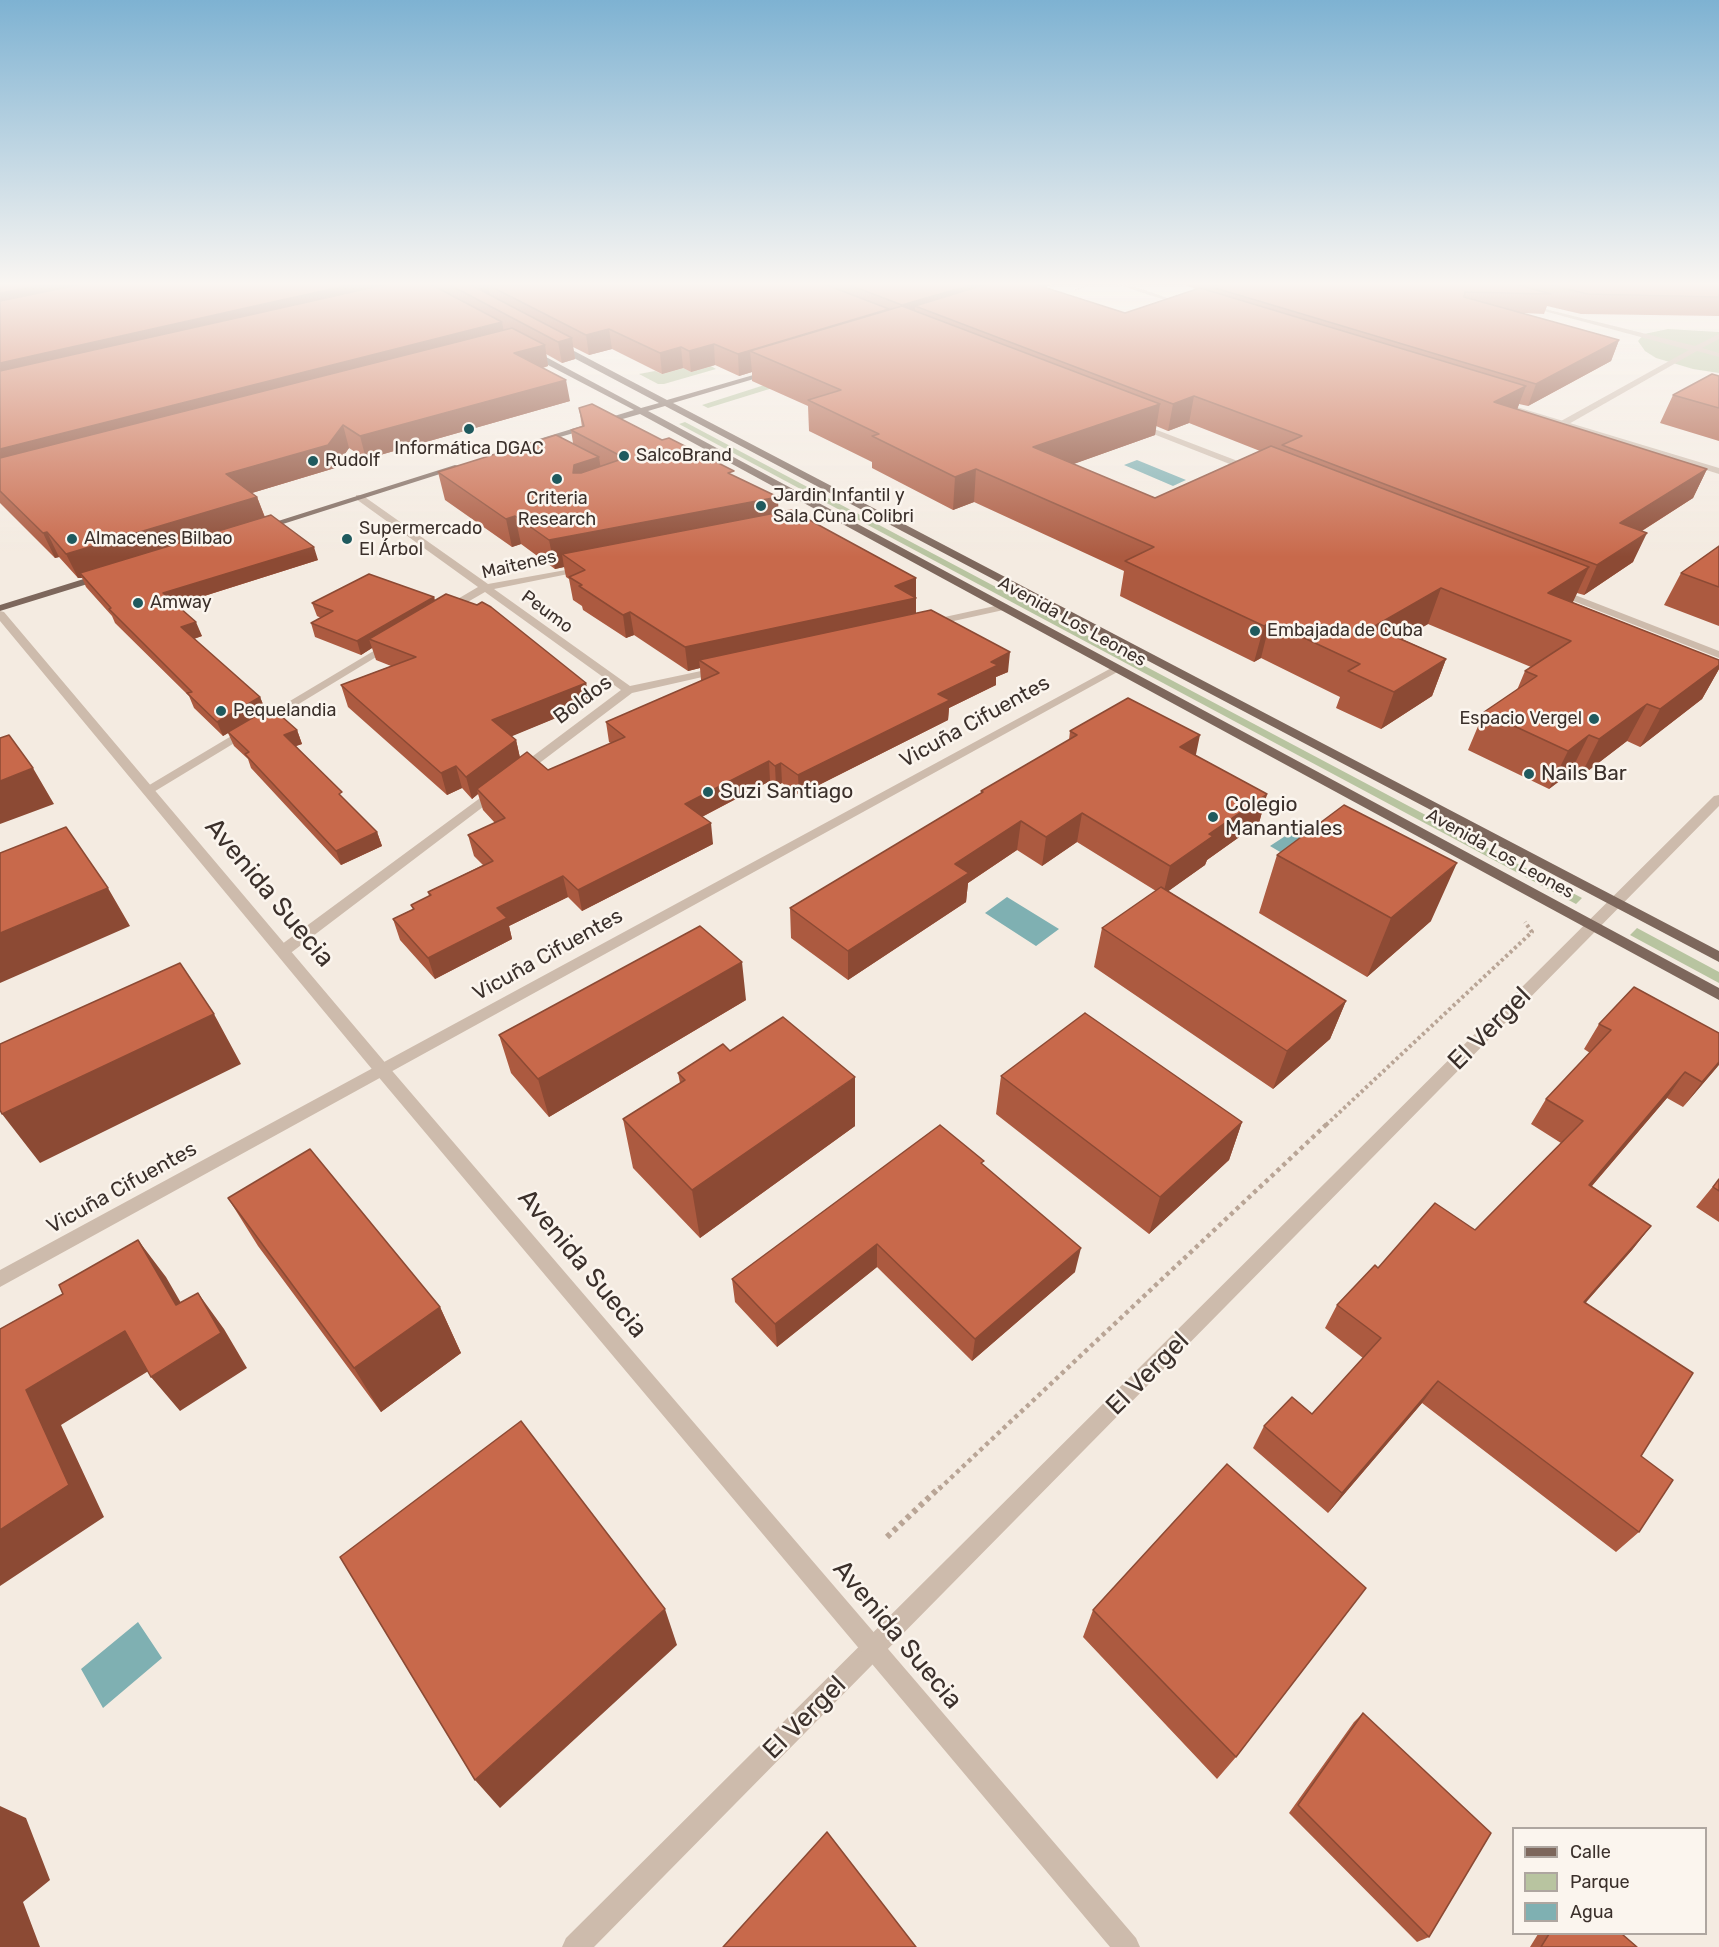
<!DOCTYPE html>
<meta charset="utf-8">
<style>
body{margin:0}
#map{position:relative;width:1719px;height:1947px;overflow:hidden;background:#f4ebe1;font-family:Rubik,sans-serif}
canvas{display:block}
.legend{position:absolute;left:1512px;top:1827px;width:195px;height:108px;box-sizing:border-box;background:#fbf5ee;border:2px solid #aea6a0;margin:0;padding:8px 10px;list-style:none;font-size:18px;color:#3b302b}
.legend li{display:flex;align-items:center;gap:12px;height:30px}
.legend b{width:30px;border:2px solid #aea6a0}
</style>
<div id="map">
<canvas width="1719" height="1947"></canvas>
<ul class="legend">
<li><b style="height:8px;background:#7d675c"></b>Calle</li>
<li><b style="height:16px;background:#b8c4a0"></b>Parque</li>
<li><b style="height:16px;background:#7fb0b2"></b>Agua</li>
</ul>
</div>
<script>
const c = document.querySelector('canvas').getContext('2d');
c.lineJoin = 'round';
function fill(path, color) { c.fillStyle = color; c.fill(path, 'evenodd'); }
const toPath = rows => new Path2D(rows.map(r => 'M' + r).join(''));
function trace(path, color, width, dash) { c.strokeStyle = color; c.lineWidth = width; c.lineCap = dash ? 'butt' : 'round'; c.setLineDash(dash || []); c.stroke(path); }
function write(font, color, halo, rows, align = 'center') {
  c.font = font + ' Rubik,sans-serif'; c.lineWidth = 5; c.setLineDash([]); c.textBaseline = 'middle'; c.strokeStyle = halo; c.fillStyle = color; for (const [text, x, y, turn = 0] of rows) {
    c.save(); c.translate(x, y); c.rotate((+turn || 0) * Math.PI / 180); c.textAlign = isNaN(turn) ? turn : align; if (halo) c.strokeText(text, 0, 0); c.fillText(text, 0, 0); c.restore();
  }
}
fill(toPath([
 [1668,329,1719,332,1719,373,1693,369,1656,358,1645,351,1638,341,1644,334],
 [711,366,716,369,664,384,658,384,639,374,655,371,662,374,683,368,691,372],
 [802,373,805,378,708,408,702,405],
 [685,422,1582,898,1576,904,679,424],
 [1637,928,1719,972,1719,983,1630,935]
]), '#b8c4a0');
fill(toPath([
 [1137,460,1186,480,1173,486,1124,465],
 [1299,827,1320,840,1292,859,1270,846],
 [1007,897,1059,929,1036,946,985,913],
 [138,1622,162,1658,103,1708,81,1669]
]), '#7fb0b2');
trace(toPath([
 [1075,290,1092,284]
]), '#b9a596', 1.5, [1.5, 1.5]);
trace(toPath([
 [1326,1125,1532,932,1525,922]
]), '#b9a596', 4, [3, 3]);
trace(toPath([
 [939,1489,1328,1123]
]), '#b9a596', 4.5, [4, 4]);
trace(toPath([
 [887,1537,940,1487]
]), '#b9a596', 6, [4.5, 4.5]);
fill(toPath([
 [1525,304,1695,346,1719,334,1719,339,1702,348,1719,353,1719,357,1697,351,1567,425,1561,425,1561,421,1689,350,1525,306,1525,304],
 [1136,422,1256,468,1257,470,1250,472,1133,426,1132,424,1136,422],
 [356,495,362,495,488,584,588,566,588,570,494,589,630,686,720,667,726,670,720,673,632,693,525,774,517,774,515,771,517,768,621,690,485,592,452,611,444,611,444,607,478,587,356,499,356,495],
 [840,514,843,515,843,519,796,529,791,526,840,514],
 [1557,588,1719,651,1719,658,1553,593,1553,589,1557,588],
 [1004,604,1008,605,1008,609,931,626,926,623,931,620,1004,604],
 [392,640,397,643,396,645,152,793,147,794,141,790,392,640],
 [1117,665,1123,668,1121,670,0,1287,0,1270,1117,665],
 [495,787,501,791,500,794,288,955,278,955,276,951,278,947,495,787],
 [1719,795,1719,806,594,1947,562,1947,566,1938,1714,796,1719,795]
]), '#cdbbac');
fill(toPath([
 [1116,284,1127,284,1188,305,1183,306,1116,284],
 [1497,401,1719,468,1719,474,1497,405,1497,401],
 [0,611,4,612,388,1066,1136,1938,1140,1947,1110,1947,376,1074,0,621,0,611]
]), '#cdbbac');
fill(toPath([
 [1044,284,1055,284,1023,295,1020,293,1044,284],
 [553,343,559,343,667,400,774,369,774,373,673,403,1719,951,1719,962,665,406,648,411,1719,988,1719,1000,640,414,539,443,539,439,634,410,527,354,527,350,533,350,641,408,659,403,553,347,553,343],
 [455,465,462,467,264,530,256,528,455,465],
 [103,573,108,576,107,578,0,611,0,605,103,573]
]), '#7d675c');
fill(toPath([
 [0,284,1034,284,1125,313,1196,289,1181,284,1719,284,1719,316,1581,314,1547,306,1544,314,1521,313,1619,340,1611,361,1528,406,1519,404,1517,410,1707,469,1693,498,1642,531,1633,562,1584,595,1577,593,1572,602,1719,660,1719,669,1702,699,1640,747,1627,741,1580,777,1570,773,1549,789,1468,750,1484,712,1517,690,1525,671,1531,667,1428,624,1402,639,1446,659,1432,696,1381,729,1336,708,1340,697,1261,658,1254,662,1120,596,1124,571,974,502,953,510,872,468,872,462,809,431,808,406,752,381,752,372,739,376,715,365,691,372,683,368,662,374,612,349,589,355,573,347,575,359,562,363,546,354,548,366,543,368,570,401,366,459,349,448,335,468,252,493,257,497,265,517,318,560,176,605,202,636,194,639,260,697,265,710,297,730,302,744,296,746,345,800,377,832,382,846,341,865,251,768,248,759,234,746,228,733,223,736,194,708,189,696,115,623,112,616,86,587,82,578,78,578,59,557,55,558,0,503],
 [1189,423,1260,451,1155,498,1073,464,1155,435,1156,426,1168,431],
 [1719,376,1719,441,1660,423,1673,395],
 [579,408,662,440,734,476,779,512,916,578,916,613,1008,672,996,677,996,685,949,708,948,720,799,795,782,783,776,786,770,781,702,817,713,844,582,911,568,897,509,926,512,939,435,979,400,940,393,919,413,909,411,905,429,896,428,892,483,865,474,856,468,835,495,823,483,810,478,794,472,799,462,788,447,795,348,707,341,685,391,666,376,660,372,648,361,655,315,637,311,623,321,618,317,616,312,603,434,597,435,601,586,683,590,704,511,736,516,740,520,758,548,770,611,743,609,742,606,722,702,681,701,680,700,668,688,671,634,635,626,638,583,610,582,606,573,600,569,579,566,577,564,567,555,569,521,544,512,547,445,500,438,472,573,443,571,430,582,427],
 [1719,546,1719,626,1664,605,1681,573],
 [1070,731,1195,756,1267,794,1259,823,1207,860,1205,865,1168,891,1346,1001,1330,1039,1273,1089,1094,967,1102,928,1156,891,1077,842,1042,866,1017,850,968,883,966,902,848,980,791,938,790,908,981,793,981,791,1069,740],
 [1277,855,1431,921,1367,977,1259,913],
 [746,1000,549,1117,511,1073,499,1035],
 [1599,1024,1717,1067,1683,1107,1667,1098,1592,1186,1651,1226,1632,1250,1586,1302,1641,1456,1639,1532,1616,1552,1422,1403,1328,1513,1253,1448,1264,1426,1312,1414,1363,1358,1325,1328,1337,1305,1378,1268,1475,1230,1561,1143,1531,1124,1546,1099,1590,1053,1584,1049],
 [678,1073,855,1126,700,1238,633,1168,623,1119,680,1083],
 [1001,1076,1242,1122,1229,1160,1149,1234,996,1114],
 [983,1165,1075,1272,972,1361,877,1267,777,1347,735,1302,732,1279],
 [1719,1179,1719,1222,1696,1207],
 [228,1198,440,1307,461,1353,381,1412,258,1246],
 [1093,1610,1236,1757,1217,1779,1083,1637],
 [1363,1713,1429,1937,1417,1942,1289,1813,1354,1722],
 [1538,1934,1622,1934,1637,1947,1530,1947]
]), '#ac5a40');
fill(toPath([
 [45,284,82,284,0,315,0,293],
 [353,284,410,284,0,387,0,363],
 [479,284,543,284,488,285,490,297,482,299],
 [974,284,997,284,915,306,915,322,902,325,902,305],
 [889,309,750,351,752,372,739,376,738,354],
 [502,322,506,343,0,475,0,449],
 [609,329,612,349,589,355,586,335],
 [572,338,575,359,562,363,558,342],
 [1619,340,1611,361,1528,406,1536,384],
 [714,344,715,365,691,372,689,351],
 [545,345,548,366,518,374,514,353],
 [681,347,683,368,662,374,660,353],
 [566,380,570,401,366,459,360,436],
 [1526,386,1516,412,1494,402],
 [1194,396,1189,423,1168,431,1173,404],
 [1160,404,1155,435,1029,480,1033,447],
 [343,425,349,448,335,468,235,498,226,474],
 [599,457,603,484,573,473,574,465],
 [976,469,974,502,953,510,955,477],
 [1707,469,1693,498,1607,553,1620,523],
 [257,497,266,521,80,573,82,578,78,578,66,554],
 [778,497,779,525,562,554,564,567,555,569,549,540],
 [515,516,521,544,512,547,506,519],
 [47,532,59,557,55,558,43,533],
 [1647,533,1633,562,1584,595,1597,565],
 [314,547,318,560,169,607,163,593],
 [1589,567,1573,602,1536,626,1548,593],
 [916,578,916,621,699,660,700,668,688,671,685,647,895,586],
 [1441,588,1428,624,1361,663,1373,627],
 [434,597,437,610,369,639,372,648,361,655,357,641],
 [630,612,634,635,626,638,623,615],
 [196,622,202,636,187,641,181,627],
 [1270,622,1261,658,1254,662,1264,626],
 [1010,652,1008,672,996,677,996,685,949,708,948,720,799,795,798,775,938,694,991,662],
 [1446,659,1432,696,1381,729,1394,692],
 [1719,665,1719,669,1702,699,1640,747,1660,709],
 [586,683,590,704,498,742,492,720],
 [260,697,266,711,223,736,217,722],
 [1647,704,1627,741,1580,777,1599,739],
 [297,730,302,744,290,748,284,735],
 [1200,735,1194,764,1180,747],
 [1589,735,1570,773,1549,789,1568,751],
 [516,740,521,762,477,789,478,794,472,799,466,777],
 [769,761,770,781,688,824,685,804],
 [781,763,782,783,776,786,775,766],
 [456,766,462,788,447,795,441,773],
 [33,768,54,804,0,824,0,781],
 [1267,794,1259,823,1207,860,1205,865,1163,895,1170,866,1209,834],
 [1082,813,1077,842,1042,866,1046,837],
 [1021,821,1017,850,968,883,966,902,848,980,848,951,955,864],
 [711,823,713,844,582,911,578,890],
 [377,832,382,846,341,865,336,851],
 [1457,863,1431,921,1367,977,1391,918],
 [563,876,568,897,509,926,512,939,435,979,428,958,497,908],
 [108,888,130,926,0,983,0,933],
 [742,962,746,1000,549,1117,538,1079],
 [1346,1001,1330,1039,1273,1089,1287,1051],
 [214,1014,241,1064,40,1163,2,1114],
 [1719,1062,1719,1065,1683,1107,1702,1082],
 [1685,1072,1667,1098,1572,1209,1589,1185],
 [855,1077,855,1126,700,1238,692,1190],
 [1242,1122,1229,1160,1149,1234,1160,1197],
 [1651,1226,1632,1250,1566,1325,1584,1302],
 [138,1240,166,1277,203,1341,176,1305],
 [877,1244,877,1267,777,1347,775,1324],
 [1081,1248,1075,1272,972,1361,975,1339],
 [198,1293,224,1329,247,1368,180,1411,151,1377],
 [440,1307,461,1353,381,1412,354,1368],
 [125,1331,155,1367,61,1425,104,1517,0,1586,0,1530,26,1390],
 [1438,1381,1422,1403,1328,1513,1342,1493],
 [665,1609,677,1645,500,1808,475,1780],
 [0,1806,26,1818,50,1880,23,1902,40,1947,0,1947]
]), '#8c4a34');
const building = toPath([
 [0,284,45,284,0,293,0,284],
 [83,284,353,284,0,363,0,301,83,284],
 [388,284,430,284,502,322,0,449,0,371,388,284],
 [448,284,469,284,572,338,558,342,448,284],
 [824,284,889,309,738,354,714,344,689,351,681,347,660,353,609,329,586,335,488,285,824,284],
 [847,284,974,284,902,305,847,284],
 [987,284,1034,284,1125,313,1200,288,1526,386,1494,402,1707,469,1620,523,1647,533,1597,565,1282,445,1302,436,1194,396,1173,404,915,306,987,284],
 [1221,284,1515,284,1551,294,1465,292,1464,297,1619,340,1536,384,1212,287,1221,284],
 [1547,284,1719,284,1719,297,1588,294,1547,284],
 [902,306,1160,404,1033,447,1155,498,1271,446,1589,567,1548,593,1719,660,1719,665,1660,709,1647,704,1599,739,1589,735,1568,751,1484,712,1537,676,1525,671,1571,641,1441,588,1373,627,1446,659,1394,692,1348,671,1360,664,1270,622,1264,626,1125,561,1154,547,976,469,955,477,872,436,879,434,808,400,841,390,750,351,902,306],
 [512,328,545,345,514,353,566,380,360,436,343,425,328,445,226,474,257,497,66,554,47,532,43,533,0,491,0,458,512,328],
 [1712,374,1719,376,1719,408,1673,395,1712,374],
 [592,404,662,440,669,438,734,471,728,473,778,497,549,540,515,516,506,519,438,472,556,435,599,457,574,465,573,473,581,473,619,460,621,457,617,454,571,430,584,426,579,408,592,404],
 [791,510,916,578,895,586,916,598,685,647,630,612,623,615,579,586,582,585,569,577,585,570,562,554,791,510],
 [271,515,314,547,163,593,196,622,181,627,260,697,217,722,187,693,192,692,109,609,111,608,80,573,271,515],
 [1719,546,1719,587,1681,573,1719,546],
 [369,574,434,597,357,641,311,623,333,611,312,603,369,574],
 [446,594,477,605,482,602,491,607,586,683,492,720,516,740,466,777,456,766,441,773,341,685,416,657,369,639,446,594],
 [931,610,1010,652,991,662,998,665,938,694,950,700,798,775,781,763,775,766,769,761,685,804,711,823,578,890,563,876,497,908,507,918,428,958,393,919,414,909,411,905,431,895,428,892,493,861,468,835,505,818,477,789,527,752,548,770,625,737,606,722,719,673,699,660,931,610],
 [1128,698,1200,735,1180,747,1267,794,1209,834,1213,836,1170,866,1082,813,1046,837,1021,821,955,864,969,873,848,951,790,908,983,792,981,791,1077,735,1070,731,1128,698],
 [271,707,297,730,284,735,342,792,339,794,377,832,336,851,245,754,249,752,228,732,271,707],
 [9,735,33,768,0,781,0,738,9,735],
 [1344,805,1457,863,1391,918,1277,855,1344,805],
 [66,827,108,888,0,933,0,853,66,827],
 [1161,887,1346,1001,1287,1051,1102,928,1161,887],
 [700,926,742,962,538,1079,499,1035,700,926],
 [180,963,214,1014,2,1114,0,1110,0,1044,180,963],
 [1634,987,1719,1033,1719,1062,1702,1082,1685,1072,1589,1185,1651,1226,1584,1302,1693,1373,1641,1456,1673,1480,1639,1532,1438,1381,1342,1493,1264,1426,1292,1397,1312,1414,1381,1338,1337,1305,1375,1265,1378,1268,1435,1203,1475,1230,1583,1121,1546,1099,1611,1030,1599,1024,1634,987],
 [1085,1013,1242,1122,1160,1197,1001,1076,1085,1013],
 [783,1017,855,1077,692,1190,623,1119,685,1080,678,1073,723,1044,730,1051,783,1017],
 [940,1125,984,1161,981,1163,1081,1248,975,1339,877,1244,775,1324,732,1279,940,1125],
 [310,1149,440,1307,354,1368,228,1198,310,1149],
 [1719,1179,1719,1191,1713,1187,1719,1179],
 [138,1240,176,1305,198,1293,221,1333,151,1377,125,1331,26,1390,69,1485,0,1530,0,1329,63,1294,59,1285,138,1240],
 [521,1421,665,1609,475,1780,340,1557,521,1421],
 [1227,1464,1366,1588,1236,1757,1093,1610,1227,1464],
 [1363,1713,1491,1833,1429,1937,1298,1805,1363,1713],
 [827,1832,916,1947,723,1947,827,1832],
 [1549,1934,1622,1934,1637,1947,1541,1947,1549,1934]
]);
fill(building, '#c8694b');
trace(building, '#8c4a34', 1.5);
const sky = c.createLinearGradient(0, 0, 0, 557);
sky.addColorStop(0, '#7eb2d2');
sky.addColorStop(0.51, '#faf6f2');
sky.addColorStop(1, '#faf6f200');
c.fillStyle = sky;
c.fillRect(0, 0, 1719, 557);
for (const [x, y, r, color] of [
 [469,429,6,"#1f5a5e"],
 [624,456,6,"#1f5a5e"],
 [313,461,6,"#1f5a5e"],
 [557,479,6,"#1f5a5e"],
 [761,506,6,"#1f5a5e"],
 [72,539,6,"#1f5a5e"],
 [347,539,6,"#1f5a5e"],
 [138,603,6,"#1f5a5e"],
 [1255,631,6,"#1f5a5e"],
 [221,711,6,"#1f5a5e"],
 [1594,719,6,"#1f5a5e"],
 [1529,774,6,"#1f5a5e"],
 [708,792,6,"#1f5a5e"],
 [1213,817,6,"#1f5a5e"]
]) { const dot = new Path2D(); dot.arc(x, y, r, 0, 2 * Math.PI); c.fillStyle = color; c.fill(dot); trace(dot, '#fbf5ee', 2); }
write('18px', '#3b302b', '#fbf5ee', [
 ["Informática DGAC",469,449,"center"],
 ["SalcoBrand",636,456],
 ["Rudolf",325,461],
 ["Jardin Infantil y",773,496],
 ["Sala Cuna Colibri",773,517],
 ["Criteria",557,499,"center"],
 ["Research",557,520,"center"],
 ["Supermercado",359,529],
 ["El Árbol",359,550],
 ["Almacenes Bilbao",84,539],
 ["Amway",150,603],
 ["Embajada de Cuba",1267,631],
 ["Pequelandia",233,711],
 ["Espacio Vergel",1582,719,"right"]
], 'left');
write('18px', '#3b302b', '#fbf5ee', [
 ["Maitenes",519,565,-13],
 ["Peumo",547,612,36],
 ["Avenida Los Leones",1072,622,29],
 ["Avenida Los Leones",1500,854,29]
]);
write('21px', '#3b302b', '#fbf5ee', [
 ["Boldos",583,700,-37],
 ["Vicuña Cifuentes",975,722,-29],
 ["Vicuña Cifuentes",548,955,-29],
 ["Vicuña Cifuentes",122,1188,-29]
]);
write('21px', '#3b302b', '#fbf5ee', [
 ["Nails Bar",1541,774],
 ["Suzi Santiago",720,792],
 ["Colegio",1225,805],
 ["Manantiales",1225,829]
], 'left');
write('26px', '#3b302b', '#fbf5ee', [
 ["Avenida Suecia",269,893,50],
 ["El Vergel",1490,1029,-45],
 ["Avenida Suecia",582,1264,50],
 ["El Vergel",1148,1374,-45],
 ["Avenida Suecia",897,1635,50],
 ["El Vergel",805,1718,-45]
]);
</script>
